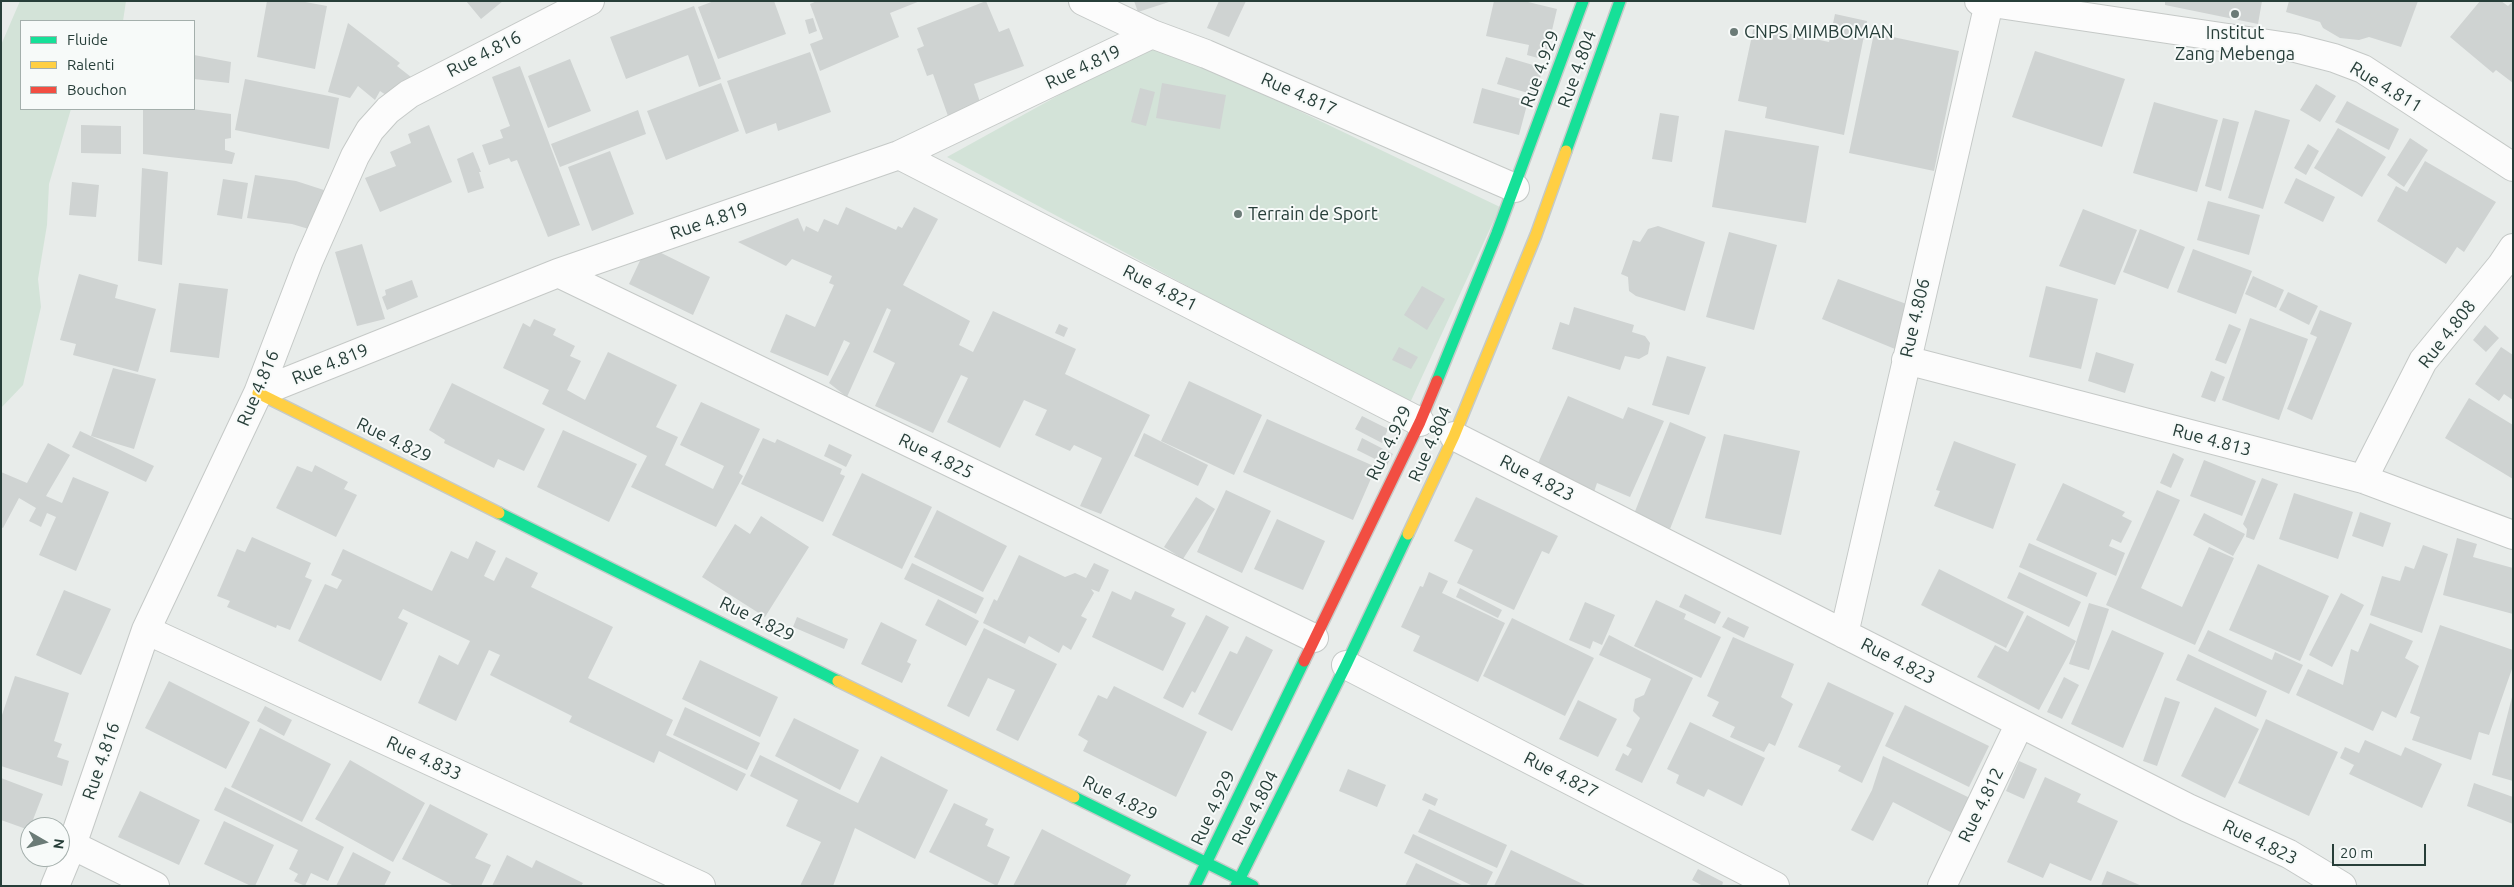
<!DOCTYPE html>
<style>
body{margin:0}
#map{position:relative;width:2514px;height:887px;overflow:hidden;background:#e8ecea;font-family:Ubuntu,sans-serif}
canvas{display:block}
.frame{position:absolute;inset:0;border:2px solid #273e39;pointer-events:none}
.legend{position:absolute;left:20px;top:20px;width:175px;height:90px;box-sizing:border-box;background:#f7faf9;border:1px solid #a4afac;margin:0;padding:6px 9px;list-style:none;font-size:15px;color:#273e39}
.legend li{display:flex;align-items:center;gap:10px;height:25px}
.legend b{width:25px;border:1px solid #a4afac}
.north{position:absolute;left:20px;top:817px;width:50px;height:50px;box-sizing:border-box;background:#f7faf9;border:1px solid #a4afac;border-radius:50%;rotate:98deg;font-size:14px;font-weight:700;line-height:20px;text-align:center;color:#273e39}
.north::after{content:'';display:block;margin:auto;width:18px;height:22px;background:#6b7b77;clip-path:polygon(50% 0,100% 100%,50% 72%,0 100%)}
.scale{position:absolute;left:2332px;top:844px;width:94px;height:22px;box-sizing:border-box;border:2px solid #273e39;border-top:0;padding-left:6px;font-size:15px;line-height:18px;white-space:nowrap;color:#273e39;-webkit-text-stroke:4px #f7faf9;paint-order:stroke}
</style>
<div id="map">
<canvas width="2514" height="887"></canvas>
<div class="frame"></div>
<ul class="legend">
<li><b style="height:6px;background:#16e098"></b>Fluide</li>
<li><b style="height:6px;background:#ffcf43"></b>Ralenti</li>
<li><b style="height:6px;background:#f24e42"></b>Bouchon</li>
</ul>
<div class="north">N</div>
<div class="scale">20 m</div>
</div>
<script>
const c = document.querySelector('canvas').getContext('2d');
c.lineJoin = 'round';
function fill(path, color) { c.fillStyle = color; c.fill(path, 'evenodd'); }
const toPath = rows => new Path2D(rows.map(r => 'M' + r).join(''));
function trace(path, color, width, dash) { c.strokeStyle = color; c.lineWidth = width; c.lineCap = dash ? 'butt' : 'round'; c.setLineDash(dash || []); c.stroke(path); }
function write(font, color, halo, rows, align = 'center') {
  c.font = font + ' Ubuntu,sans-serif'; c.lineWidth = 4; c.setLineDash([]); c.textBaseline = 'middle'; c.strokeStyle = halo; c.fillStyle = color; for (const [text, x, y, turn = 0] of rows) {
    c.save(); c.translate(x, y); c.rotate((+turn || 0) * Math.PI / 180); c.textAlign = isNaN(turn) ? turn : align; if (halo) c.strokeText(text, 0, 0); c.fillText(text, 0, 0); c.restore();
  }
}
fill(toPath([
 [20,1,126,1,123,21,21,21,21,109,71,109,49,184,47,225,38,279,41,307,23,385,1,408,1,45],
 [1155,42,1500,207,1409,405,947,157]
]), '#d3e3d8');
fill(toPath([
 [267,1,300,1,327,6,315,69,257,57],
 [466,1,503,1,481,19],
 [714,1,774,1,786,34,718,59,698,7],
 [817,1,920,1,890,13,899,37,820,71,810,44,823,39,810,4],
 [986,1,999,32,1009,28,1024,66,974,84,981,105,948,116,933,74,927,76,917,49,924,46,917,28],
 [1134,1,1169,1,1169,2,1138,12],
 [1219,1,1246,1,1229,37,1207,28],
 [1494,1,1524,1,1557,9,1545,60,1527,55,1529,45,1486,36],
 [2165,1,2262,1,2258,24,2165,5],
 [2289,1,2418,1,2401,47,2369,37,2359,40,2340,38,2323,28,2320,22,2286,12],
 [2480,1,2501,1,2508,6,2513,1,2513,83,2496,70,2493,73,2450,37],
 [694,6,721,79,699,87,688,55,626,79,610,37],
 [1835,14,1867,21,1844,135,1765,118,1767,107,1738,101,1754,26,1829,42],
 [813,18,817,31,809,34,805,20],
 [348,23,400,63,397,66,411,77,395,101,380,91,375,100,358,86,350,98,328,92],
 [1874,33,1959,51,1934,171,1849,153],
 [2035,51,2125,79,2102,147,2012,117],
 [810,52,831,112,778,131,776,123,746,134,727,81],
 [194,55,231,62,229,83,194,79],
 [1506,57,1543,68,1535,95,1497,84],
 [570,59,591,111,548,128,528,76],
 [520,66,580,225,548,237,517,160,511,162,509,158,489,165,482,145,503,138,500,130,510,126,492,77],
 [245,79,339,98,329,149,235,130],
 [721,83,739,131,666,160,647,111],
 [1162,83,1226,95,1220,129,1156,118],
 [2316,84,2336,96,2320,122,2300,110],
 [1140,88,1155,92,1146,126,1131,122],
 [1482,88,1528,101,1519,135,1473,123],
 [2347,101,2399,129,2389,150,2335,122],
 [2154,102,2218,120,2197,192,2133,173],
 [143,109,193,109,231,114,231,138,225,139,225,150,235,153,232,164,143,154],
 [638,110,646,134,560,167,551,144],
 [2255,110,2290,120,2263,209,2228,198],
 [1660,113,1679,116,1672,162,1652,159],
 [2223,118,2239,122,2221,191,2205,186],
 [81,125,121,126,121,154,81,153],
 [429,125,452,182,380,212,365,178,396,166,390,152,411,143,408,134],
 [2338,128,2386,157,2362,197,2314,168],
 [1725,130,1819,146,1806,223,1712,207],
 [2410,138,2428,150,2404,187,2387,175],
 [2308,144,2319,151,2306,175,2294,168],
 [610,151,634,214,592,231,568,167],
 [473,152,481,172,479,172,484,188,468,193,457,159],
 [2425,161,2496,202,2464,252,2457,247,2446,264,2377,221,2396,186,2407,192],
 [142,168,168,172,162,265,138,261],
 [255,175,296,181,327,191,312,230,292,224,247,218],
 [2296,178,2335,197,2323,222,2284,203],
 [223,179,248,183,242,219,217,215],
 [72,182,99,185,96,217,69,215],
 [2208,201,2260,215,2249,255,2197,240],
 [846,207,896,230,898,226,902,228,914,207,938,219,903,285,970,321,959,345,973,352,993,311,1076,349,1065,374,1150,415,1101,514,1080,506,1102,458,1074,445,1070,451,1035,435,1047,410,1024,400,1000,448,947,422,968,378,961,375,933,433,875,406,895,363,873,352,891,310,887,308,847,397,829,383,850,343,844,340,828,376,770,352,786,314,815,327,834,285,829,283,832,276,792,259,786,266,738,242,798,218,804,232,806,226,818,232,824,219,838,225],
 [2083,209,2137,230,2115,285,2059,266],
 [1658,226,1705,242,1685,311,1636,296,1629,291,1628,277,1621,274,1633,240,1640,242,1648,229],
 [2140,229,2185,247,2168,289,2123,272],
 [1729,232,1777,245,1754,330,1706,317],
 [362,244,385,319,357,326,335,252],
 [647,246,710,277,693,315,629,284],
 [2193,249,2252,271,2236,314,2177,292],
 [79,274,118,285,115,298,156,309,138,372,73,355,76,344,60,340],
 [2253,276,2284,290,2276,308,2245,294],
 [1838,279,1912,306,1895,349,1822,319],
 [412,280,418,297,387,310,382,297,386,295,385,290],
 [179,283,228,289,219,358,170,352],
 [1422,286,1445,299,1427,330,1404,315],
 [2046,286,2098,299,2081,369,2029,357],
 [2288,292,2318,306,2309,325,2279,310],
 [1574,307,1634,325,1632,332,1645,336,1650,343,1648,354,1639,359,1625,356,1620,370,1552,349,1560,322,1569,325],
 [2320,310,2352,323,2312,420,2287,409,2317,337,2310,334],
 [2250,318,2308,339,2279,420,2222,400],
 [534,319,556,329,553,335,575,346,570,356,581,361,567,390,585,400,608,352,677,385,656,427,678,437,665,465,713,489,724,466,680,445,701,402,760,429,739,473,743,476,716,527,631,487,647,456,542,404,549,390,503,368,523,323,530,327],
 [1059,324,1068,328,1064,337,1055,333],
 [2229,324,2241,329,2226,364,2215,360],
 [2485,325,2499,338,2486,352,2473,340],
 [1399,347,1418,357,1411,369,1392,360],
 [2501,347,2513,355,2513,400,2504,394,2499,401,2475,384],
 [2096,352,2134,364,2125,393,2088,381],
 [1667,356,1706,367,1689,415,1652,405],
 [113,368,156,379,134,449,91,436],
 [2211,371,2225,377,2215,402,2201,397],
 [1189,381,1262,415,1234,475,1161,441],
 [452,383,545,429,524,471,498,459,494,468,444,443,445,440,429,430],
 [1568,396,1623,419,1628,407,1664,421,1630,497,1597,483,1594,492,1535,470],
 [2469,398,2513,425,2513,479,2445,438],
 [1362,416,1388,429,1382,443,1355,429],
 [1267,419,1376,467,1353,520,1243,472],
 [1670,422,1706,437,1670,529,1634,514],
 [563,430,637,464,609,522,537,487],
 [80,431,154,466,146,482,72,447],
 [1144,433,1208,465,1198,486,1134,456],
 [1724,434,1800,451,1781,535,1705,518],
 [763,438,775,443,777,439,842,469,840,474,845,476,823,522,741,484],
 [1362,438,1393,454,1387,465,1357,450],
 [1954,441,2016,464,1993,529,1934,506,1940,491,1936,490],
 [48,443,70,455,46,496,62,503,73,477,109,492,76,571,39,555,56,517,47,513,41,527,29,521,36,508,19,498,3,528,1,527,1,472,27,483],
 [829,444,852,455,846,467,824,456],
 [2173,453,2184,459,2171,488,2160,483],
 [2204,460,2256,481,2242,516,2190,496],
 [315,465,348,482,344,489,357,495,336,537,276,508,297,466,312,472],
 [862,473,932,507,902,569,832,535],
 [2262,478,2278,484,2254,540,2246,537,2247,529,2243,524],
 [2063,483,2125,512,2122,516,2132,521,2121,543,2112,539,2109,546,2125,553,2116,576,2036,540],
 [1226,490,1271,511,1242,573,1197,552],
 [2157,490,2180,500,2141,588,2182,607,2209,547,2234,558,2195,645,2106,605],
 [2294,493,2353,512,2338,559,2279,539],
 [1196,497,1215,509,1183,559,1164,547],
 [1476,497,1558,536,1549,554,1542,551,1514,610,1457,583,1473,550,1454,541],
 [937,510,1007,546,983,592,914,557],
 [2360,512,2391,523,2383,547,2352,536],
 [2204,513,2245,534,2233,556,2193,535],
 [761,516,809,547,765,617,702,577,735,524,750,534],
 [1277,519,1325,541,1303,590,1254,569],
 [252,537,311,563,305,577,312,580,290,630,277,625,276,628,227,607,230,601,217,596,237,549,245,552],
 [2457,538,2477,544,2473,557,2513,568,2513,614,2443,595],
 [476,541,496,551,484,576,494,581,506,557,538,573,531,587,613,627,588,678,673,720,666,735,746,774,737,791,659,751,654,763,569,722,572,716,490,675,500,655,489,650,456,721,418,703,439,655,458,665,470,641,403,609,398,618,408,623,381,681,298,641,325,584,337,589,342,580,331,575,343,549,432,591,451,551,468,559],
 [2029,543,2097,573,2087,597,2019,567],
 [2423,545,2448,554,2422,633,2370,615,2382,576,2400,581,2405,566,2414,569],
 [1019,555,1065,577,1075,573,1086,578,1094,563,1109,570,1099,592,1091,589,1094,593,1081,616,1087,619,1071,650,1063,645,1059,653,1029,636,1025,644,983,623,994,599,997,601],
 [912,563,984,598,976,614,904,579],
 [2258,564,2329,596,2300,661,2229,630],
 [1939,569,2024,612,2006,648,1921,605],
 [1429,572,1448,581,1442,593,1505,623,1478,682,1413,651,1420,636,1401,627,1420,586,1423,587],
 [2019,572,2081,602,2069,627,2007,598],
 [1460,588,1502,610,1498,618,1456,597],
 [64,590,111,609,81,675,36,655],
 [1112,591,1131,600,1135,591,1175,609,1171,616,1186,623,1163,671,1092,637],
 [2341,593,2364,605,2332,667,2309,655],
 [1685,594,1721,612,1715,624,1679,607],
 [938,599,979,621,966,646,925,625],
 [1656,600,1686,614,1684,619,1721,637,1701,678,1634,646],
 [1585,602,1615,615,1602,645,1593,641,1590,649,1569,640],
 [2089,603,2109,609,2089,670,2069,664],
 [1206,615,1229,627,1195,693,1192,691,1183,708,1163,698],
 [2027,615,2076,641,2039,710,1977,677,1995,645,2008,652],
 [797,617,848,639,844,649,793,627],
 [1728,617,1749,627,1744,638,1722,627],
 [1512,618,1594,658,1565,716,1483,676],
 [881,622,917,640,907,662,911,664,902,683,861,664],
 [2370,623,2413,641,2405,658,2419,666,2396,718,2382,711,2373,731,2296,695,2308,669,2343,685,2351,649,2358,652],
 [2440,625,2513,650,2513,666,2489,735,2479,732,2471,760,2412,740,2420,717,2410,713],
 [984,628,1057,664,1018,741,996,730,1015,690,988,678,969,717,947,706],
 [2112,630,2164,653,2123,748,2071,724],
 [2208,630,2272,660,2275,652,2303,665,2289,694,2198,651],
 [1609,635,1693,678,1642,783,1615,770,1623,753,1628,756,1632,749,1626,746,1640,718,1633,711,1635,699,1644,695,1651,679,1599,655],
 [1246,636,1273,650,1232,731,1198,714,1230,651,1237,654],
 [1733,637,1794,664,1781,697,1793,704,1775,746,1769,743,1764,752,1730,737,1735,727,1712,716,1719,702,1707,696],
 [2188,654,2267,691,2256,717,2176,680],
 [700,660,778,697,760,737,682,699],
 [15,676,69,693,54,741,62,744,57,757,69,761,62,786,1,766,1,718],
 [2064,677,2079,685,2062,719,2047,712],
 [169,681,250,722,226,769,145,728],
 [1828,682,1894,713,1862,783,1838,771,1841,766,1798,747],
 [1114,686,1207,732,1176,797,1083,751,1088,741,1078,735,1098,695,1107,699],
 [2165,697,2180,702,2157,766,2143,761],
 [2512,697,2513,697,2513,781,2492,775],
 [1578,700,1617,719,1598,757,1559,739],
 [1905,705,1989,746,1969,787,1885,746],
 [265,706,292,720,284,736,257,721],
 [685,707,760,743,747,770,673,735],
 [2215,707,2259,729,2225,798,2181,776],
 [794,718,859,750,840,790,775,756],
 [2266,719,2338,752,2309,816,2238,783],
 [1690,722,1765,758,1742,806,1708,789,1704,797,1679,785,1676,783,1679,775,1667,769],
 [260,728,331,764,302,822,231,787],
 [2365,740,2401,756,2405,747,2442,764,2422,808,2349,774,2354,765,2340,758,2345,747,2359,753],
 [760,755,858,803,881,756,948,790,915,859,855,828,833,886,800,886,821,842,786,826,798,800,750,776],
 [1883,756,1972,799,1960,837,1893,802,1873,841,1851,830,1872,790],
 [350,760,425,803,393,862,315,819],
 [2019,761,2037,769,2024,799,2006,791],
 [1348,769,1386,785,1377,807,1339,791],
 [2045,777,2081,794,2077,802,2118,821,2091,881,2050,863,2043,878,2007,862],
 [1,778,43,794,29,830,1,820],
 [2474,783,2513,797,2513,824,2467,806],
 [225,787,344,847,328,881,311,873,305,886,294,881,298,874,289,869,298,850,214,810],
 [140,791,200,820,179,865,118,837],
 [1425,793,1438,799,1435,806,1422,800],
 [954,803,988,819,985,825,994,829,987,846,1010,857,997,886,929,852],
 [430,804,488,834,475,858,491,865,481,886,454,886,402,859],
 [1429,809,1507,845,1497,868,1418,832],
 [224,821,274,845,255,886,251,886,204,864],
 [1042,829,1131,875,1125,886,1013,886],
 [1413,834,1493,872,1486,886,1473,886,1404,853],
 [1511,850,1587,886,1494,886],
 [353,852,391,872,384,886,336,886],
 [507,855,532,868,536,860,583,883,581,886,492,886],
 [1416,863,1464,886,1405,886],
 [1698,869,1723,882,1722,886,1703,886,1692,880],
 [2107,871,2142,886,2101,886]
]), '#cfd3d2');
const street = toPath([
 [1083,1,1152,34,1206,54,1515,188],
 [1979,1,2295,48,2334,58,2363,69,2513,167],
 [899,155,1420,422],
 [558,273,1314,638],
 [1906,360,2363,479,2513,535],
 [258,393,558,273,899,155,1152,34],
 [1454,436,2020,723,2188,808,2289,854,2342,886],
 [2363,479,2423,361,2501,266,2513,248],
 [146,630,701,886],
 [1844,634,1989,3],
 [1346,665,1775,886],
 [72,845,155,886],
 [55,886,72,845,146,630,258,393,309,260,355,156,370,130,388,110,409,94,590,1],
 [1942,886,2020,723]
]);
const fast = toPath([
 [1566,151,1620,1],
 [1437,381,1497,233,1583,1],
 [499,513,838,681],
 [1074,797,1253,886],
 [1195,886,1304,661],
 [1236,886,1346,665,1408,534]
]);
const slow = toPath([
 [258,393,499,513],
 [1408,534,1454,436,1536,235,1566,151],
 [838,681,1074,797]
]);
const jam = toPath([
 [1304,661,1420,422,1437,381]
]);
trace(street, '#c5c9c7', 30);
trace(fast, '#c5cac8', 14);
trace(slow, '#c5cac8', 14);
trace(jam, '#c5cac8', 14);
trace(street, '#fcfcfc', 28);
trace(fast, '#16e098', 11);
trace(slow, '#ffcf43', 11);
trace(jam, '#f24e42', 11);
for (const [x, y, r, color] of [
 [2235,14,5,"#6b7b77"],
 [1734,32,5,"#6b7b77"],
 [1238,214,5,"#6b7b77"]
]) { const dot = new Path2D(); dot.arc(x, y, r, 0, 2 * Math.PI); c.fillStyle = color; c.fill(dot); trace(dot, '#f7faf9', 2); }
write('18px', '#273e39', '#f7faf9', [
 ["CNPS MIMBOMAN",1744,32],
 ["Institut",2235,33,"center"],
 ["Zang Mebenga",2235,54,"center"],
 ["Terrain de Sport",1248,214]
], 'left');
write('18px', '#273e39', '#f7faf9', [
 ["Rue 4.816",484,54,-27],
 ["Rue 4.819",1083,67,-25],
 ["Rue 4.929",1540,69,-70],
 ["Rue 4.804",1577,69,-70],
 ["Rue 4.811",2386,87,31],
 ["Rue 4.817",1299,94,24],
 ["Rue 4.819",709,221,-19],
 ["Rue 4.821",1160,288,27],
 ["Rue 4.806",1915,318,-77],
 ["Rue 4.808",2447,334,-52],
 ["Rue 4.819",330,364,-22],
 ["Rue 4.816",258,388,-67],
 ["Rue 4.829",394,440,26],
 ["Rue 4.813",2212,440,15],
 ["Rue 4.929",1389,443,-64],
 ["Rue 4.804",1430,444,-66],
 ["Rue 4.825",936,456,26],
 ["Rue 4.823",1537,478,27],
 ["Rue 4.829",757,619,26],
 ["Rue 4.823",1898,661,27],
 ["Rue 4.833",424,758,25],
 ["Rue 4.816",101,761,-71],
 ["Rue 4.827",1561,775,27],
 ["Rue 4.829",1120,798,26],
 ["Rue 4.812",1981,805,-64],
 ["Rue 4.929",1213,808,-65],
 ["Rue 4.804",1255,808,-63],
 ["Rue 4.823",2260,842,26]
]);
</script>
